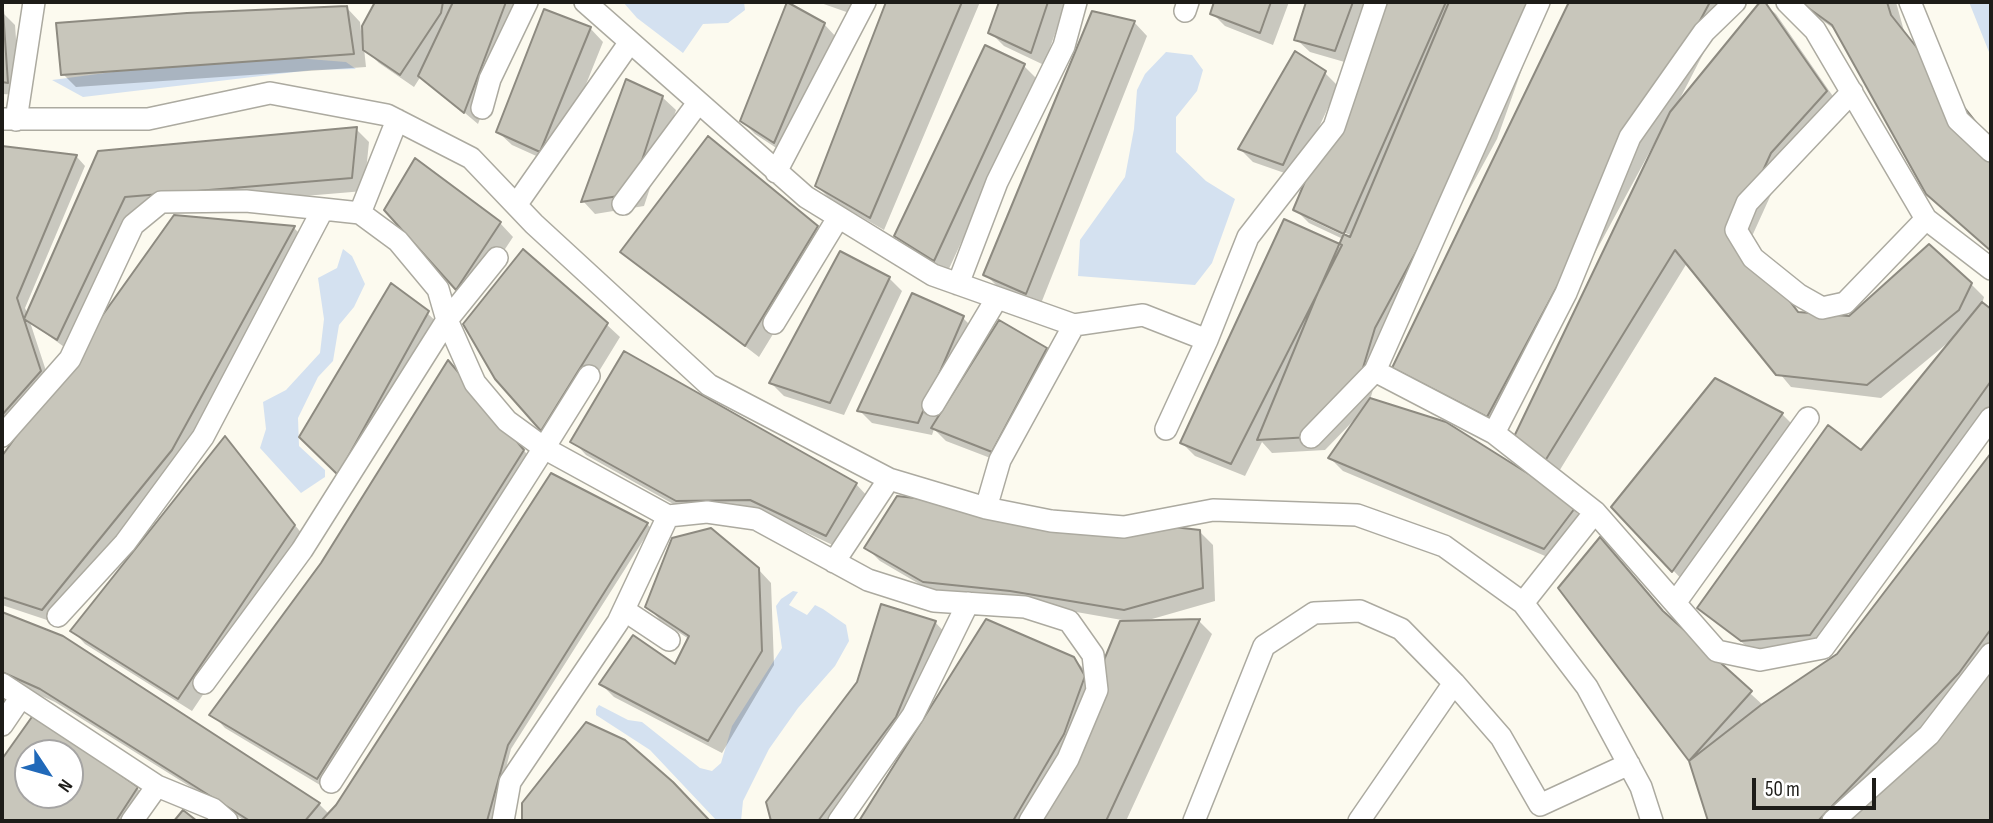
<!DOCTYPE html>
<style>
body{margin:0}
#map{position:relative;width:1993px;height:823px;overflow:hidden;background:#fcfaef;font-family:"Sofia Sans Condensed",sans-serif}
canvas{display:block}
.frame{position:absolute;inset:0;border:4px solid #1d1c18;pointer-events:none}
.north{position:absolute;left:14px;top:739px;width:70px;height:70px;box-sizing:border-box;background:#fff;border:2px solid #a5a4a3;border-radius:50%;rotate:126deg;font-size:19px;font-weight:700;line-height:28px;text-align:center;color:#1d1c18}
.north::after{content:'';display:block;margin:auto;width:24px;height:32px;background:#2169b9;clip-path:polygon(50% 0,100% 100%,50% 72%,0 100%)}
.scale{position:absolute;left:1752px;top:778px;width:124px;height:32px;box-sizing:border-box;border:4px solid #1d1c18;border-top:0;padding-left:9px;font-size:21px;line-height:24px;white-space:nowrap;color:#1d1c18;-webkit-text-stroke:5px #fff;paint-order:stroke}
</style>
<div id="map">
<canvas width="1993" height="823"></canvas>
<div class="frame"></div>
<div class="north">N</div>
<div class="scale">50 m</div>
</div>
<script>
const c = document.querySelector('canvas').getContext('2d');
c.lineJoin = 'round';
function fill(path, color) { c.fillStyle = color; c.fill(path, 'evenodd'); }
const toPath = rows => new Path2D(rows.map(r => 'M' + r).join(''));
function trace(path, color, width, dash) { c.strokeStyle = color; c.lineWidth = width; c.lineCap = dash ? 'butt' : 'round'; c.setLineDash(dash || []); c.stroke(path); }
fill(toPath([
 [623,2,744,2,745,10,728,23,703,24,683,53,637,18],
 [1969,2,1991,2,1991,57],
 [1166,52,1192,55,1203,70,1197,91,1176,117,1176,152,1206,181,1235,199,1212,263,1195,285,1078,276,1080,240,1125,177,1134,129,1137,90,1145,74],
 [296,58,346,62,356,69,312,70,83,97,52,80,136,69],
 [343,249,352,256,365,284,354,307,339,325,333,361,318,377,298,418,299,446,325,470,325,477,301,493,260,448,266,429,263,402,286,390,320,353,324,319,318,278,337,268],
 [793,591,798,592,789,605,807,615,815,605,823,609,846,625,849,641,835,666,798,708,769,749,743,801,741,821,717,821,650,750,596,715,596,709,599,705,628,720,642,722,700,768,712,771,721,763,732,726,782,648,776,606,781,599]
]), '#d4e1f0');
fill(toPath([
 [377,2,524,2,478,124,421,76,414,87,379,63,364,48,366,67,76,87,63,74,347,8,360,22,361,31],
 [818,2,859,2,855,15],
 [888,2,980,2,884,230,830,199,817,186],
 [1001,2,1066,2,1044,65,1004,46,990,32],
 [1216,2,1289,2,1273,45,1225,26,1212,13],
 [1308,2,1370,2,1348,63,1310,52,1296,39],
 [1382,2,1546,2,1497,139,1387,341,1370,400,1531,477,1574,510,1587,523,1557,561,1343,471,1330,458,1356,418,1325,450,1272,453,1262,442,1245,476,1195,456,1182,443,1340,246,1343,239,1309,223,1295,209],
 [1309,215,1352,236,1351,239,1309,219],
 [1571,2,1730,2,1673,112,1762,2,1776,14,1839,105,1784,166,1748,245,1801,314,1849,318,1971,284,1984,297,1982,304,1991,311,1991,415,1824,648,1756,654,1700,608,1861,453,1950,341,1881,398,1791,387,1687,263,1558,473,1526,458,1657,144,1655,142,1500,429,1407,381,1394,368],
 [1797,2,1896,2,1904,31,1991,140,1991,251,1942,207,1837,31],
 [788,3,824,24,837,38,787,155,755,134,742,121],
 [2,12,15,25,20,95,2,94],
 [1134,22,1147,36,1040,306,998,287,985,274],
 [590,28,603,42,554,164,512,145,498,132],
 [1024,66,1037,79,947,273,909,249,896,235],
 [1325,73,1338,86,1296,177,1253,162,1240,149],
 [662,97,676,110,644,206,595,214,583,201],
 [356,129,369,142,364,191,138,210,71,352,30,322,49,380,2,433,2,148,77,157,85,166,25,308,28,315,99,153],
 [386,209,500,223,513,237,470,302],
 [175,217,294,228,307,241,185,464,56,623,2,605,2,459],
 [817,228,830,241,759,357,622,252],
 [889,278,902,291,844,415,784,396,771,383],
 [427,313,441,326,352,486,301,437],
 [963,318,976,331,945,409,1046,350,1059,363,1006,464,946,441,934,429,932,435,872,423,859,410],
 [606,324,620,337,555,443,497,378],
 [461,375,536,465,330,791,225,728,212,714],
 [1782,414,1795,427,1686,584,1614,507],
 [225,439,307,540,192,711,85,644,72,630],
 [573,441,856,484,869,498,839,548,765,513,691,514,586,455],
 [1991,456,1991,660,1843,821,1712,821,1691,760,1560,588,1671,621,1764,706,1838,656],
 [647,524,651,528,511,749,492,821,245,821,55,702,2,678,2,614,62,638,319,804,330,815],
 [1199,531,1213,545,1215,601,1145,621,1199,621,1212,634,1126,821,861,821,987,621,1073,658,1087,672,1095,686,1122,620,1025,603,938,595,880,561,867,548],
 [758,569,771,583,774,665,722,753,614,697,601,684,676,667,689,639,660,620,647,606],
 [935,622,948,636,843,821,773,821,768,802],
 [1991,671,1991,821,1850,821,1969,695],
 [34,716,137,788,150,801,137,821,2,821,2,763],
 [28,753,70,753,70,795,28,795],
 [686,798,708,821,524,821,523,803]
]), '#0003');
const building = toPath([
 [375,2,443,2,441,13,400,75,363,50,362,26,375,2],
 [453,2,506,2,464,113,418,76,453,2],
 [787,2,825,23,774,143,740,121,787,2],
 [886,2,962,2,870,218,815,186,886,2],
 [999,2,1048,2,1031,53,988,33,999,2],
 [1214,2,1271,2,1260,33,1210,14,1214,2],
 [1306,2,1353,2,1335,51,1294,40,1306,2],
 [1380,2,1449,2,1350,237,1293,210,1380,2],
 [1446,2,1529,2,1484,126,1375,328,1356,391,1311,437,1257,440,1316,297,1446,2],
 [1569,2,1710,2,1487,417,1392,368,1569,2],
 [1760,2,1765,2,1827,91,1771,153,1736,230,1798,312,1849,316,1929,244,1972,283,1959,310,1867,385,1776,375,1675,250,1545,461,1510,445,1670,112,1760,2],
 [1800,2,1887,2,1891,15,1991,141,1991,251,1926,194,1832,25,1800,2],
 [347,6,354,54,61,75,56,23,187,13,347,6],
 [544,9,591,27,540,152,496,132,544,9],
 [2,10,3,10,8,83,2,82,2,10],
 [1092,11,1135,21,1026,294,983,275,1092,11],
 [985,45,1025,64,934,261,894,236,985,45],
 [1295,51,1326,71,1283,165,1238,149,1295,51],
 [626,79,663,96,631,194,581,202,626,79],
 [357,127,352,178,125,197,57,340,24,319,98,151,357,127],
 [708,136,818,226,745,346,620,252,708,136],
 [2,146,77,155,17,298,41,371,2,415,2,146],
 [415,158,501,222,456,290,384,210,415,158],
 [174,215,295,226,172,450,42,610,2,597,2,456,174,215],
 [1284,219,1342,245,1231,464,1180,443,1284,219],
 [523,249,608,323,541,431,495,379,463,324,523,249],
 [840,251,890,277,830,403,769,383,840,251],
 [391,283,429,311,338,475,299,437,391,283],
 [912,293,964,316,918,423,857,411,912,293],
 [1982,302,1991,309,1991,381,1810,635,1741,641,1697,608,1828,425,1861,450,1982,302],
 [999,320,1047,348,992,452,931,428,999,320],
 [624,351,857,483,826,536,750,500,676,501,570,442,624,351],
 [448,360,524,450,317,779,209,715,321,563,448,360],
 [1715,378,1783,413,1672,572,1611,507,1715,378],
 [1370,398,1446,422,1532,476,1575,508,1544,549,1328,458,1370,398],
 [225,436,295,525,178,699,70,631,225,436],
 [1991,453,1991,629,1959,673,1818,821,1708,821,1689,761,1761,705,1837,654,1991,453],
 [551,473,648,523,508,745,487,821,321,821,336,805,551,473],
 [897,496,1200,530,1203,588,1124,610,1010,591,923,582,864,548,897,496],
 [711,528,759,568,762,651,708,741,599,684,633,635,675,664,689,636,645,607,672,538,711,528],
 [1600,537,1663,611,1752,691,1689,761,1558,588,1600,537],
 [881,604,936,621,896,717,818,821,771,821,766,802,857,682,881,604],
 [2,612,63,636,320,803,305,821,250,821,40,689,2,672,2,612],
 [986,619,1074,657,1085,676,1064,734,1013,821,859,821,986,619],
 [1200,619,1106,821,1038,821,1120,621,1200,619],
 [1991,669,1991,821,1848,821,1991,669],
 [34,714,138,787,116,821,2,821,2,759,34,714],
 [28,753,70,753,70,795,28,795,28,753],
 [586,722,625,740,673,782,710,821,522,821,522,803,586,722],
 [183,810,197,821,174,821,183,810]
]);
fill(building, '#c8c6bb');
trace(building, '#8d8a80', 2);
const minor = toPath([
 [585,2,806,197,933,275,1074,325,1143,315,1207,340],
 [1787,2,1815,30,1926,219,1991,269],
 [1910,2,1958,120,1991,151],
 [1185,11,1188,2],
 [1852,92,1747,203,1736,230,1753,258,1799,295,1822,308,1845,303,1926,219],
 [482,108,490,79,527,2],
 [2,119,148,119,270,93,387,115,471,158,534,224,709,385,889,479,986,508,1051,521,1124,527,1213,510,1357,515,1444,546,1523,603,1587,687,1641,787,1652,821],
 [16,120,34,2],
 [776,172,865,2],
 [623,204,698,103],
 [516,205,630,42],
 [323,209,360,213,397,120],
 [958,284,997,182,1064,46,1076,2],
 [774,323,838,218],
 [1375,371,1494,433,1595,512],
 [933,405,997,298],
 [1166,429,1207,340,1248,237,1334,127,1376,2],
 [1494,433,1566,293,1630,137,1704,32,1735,2],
 [2,436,70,359,133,225,161,202,246,201,323,209,203,437,125,543,58,616],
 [1311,437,1375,371,1539,2],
 [986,508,1000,460,1074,325],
 [668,516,707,512,756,519,868,580,934,601,1025,607,1069,621,1093,655,1097,690,1068,759,1030,821],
 [834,562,889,479],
 [1523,603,1595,512,1717,651,1760,660,1823,648,1991,418],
 [1675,603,1808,418],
 [624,610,669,640],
 [204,683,302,550,447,320,497,258],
 [2,684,157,786,213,809,227,821],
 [2,725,21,697],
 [331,782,544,448,507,421,475,383,447,320,438,289,398,241,360,213],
 [132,821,157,786],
 [503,821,510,782,618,622,668,516,544,448,589,376],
 [839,821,913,715,968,603],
 [1194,821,1264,646,1314,613,1360,611,1401,629,1454,683,1501,737,1540,805,1629,764],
 [1359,821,1454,683],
 [1833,821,1929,735,1991,654]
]);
trace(minor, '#acaaa0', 24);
trace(minor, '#fff', 21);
</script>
